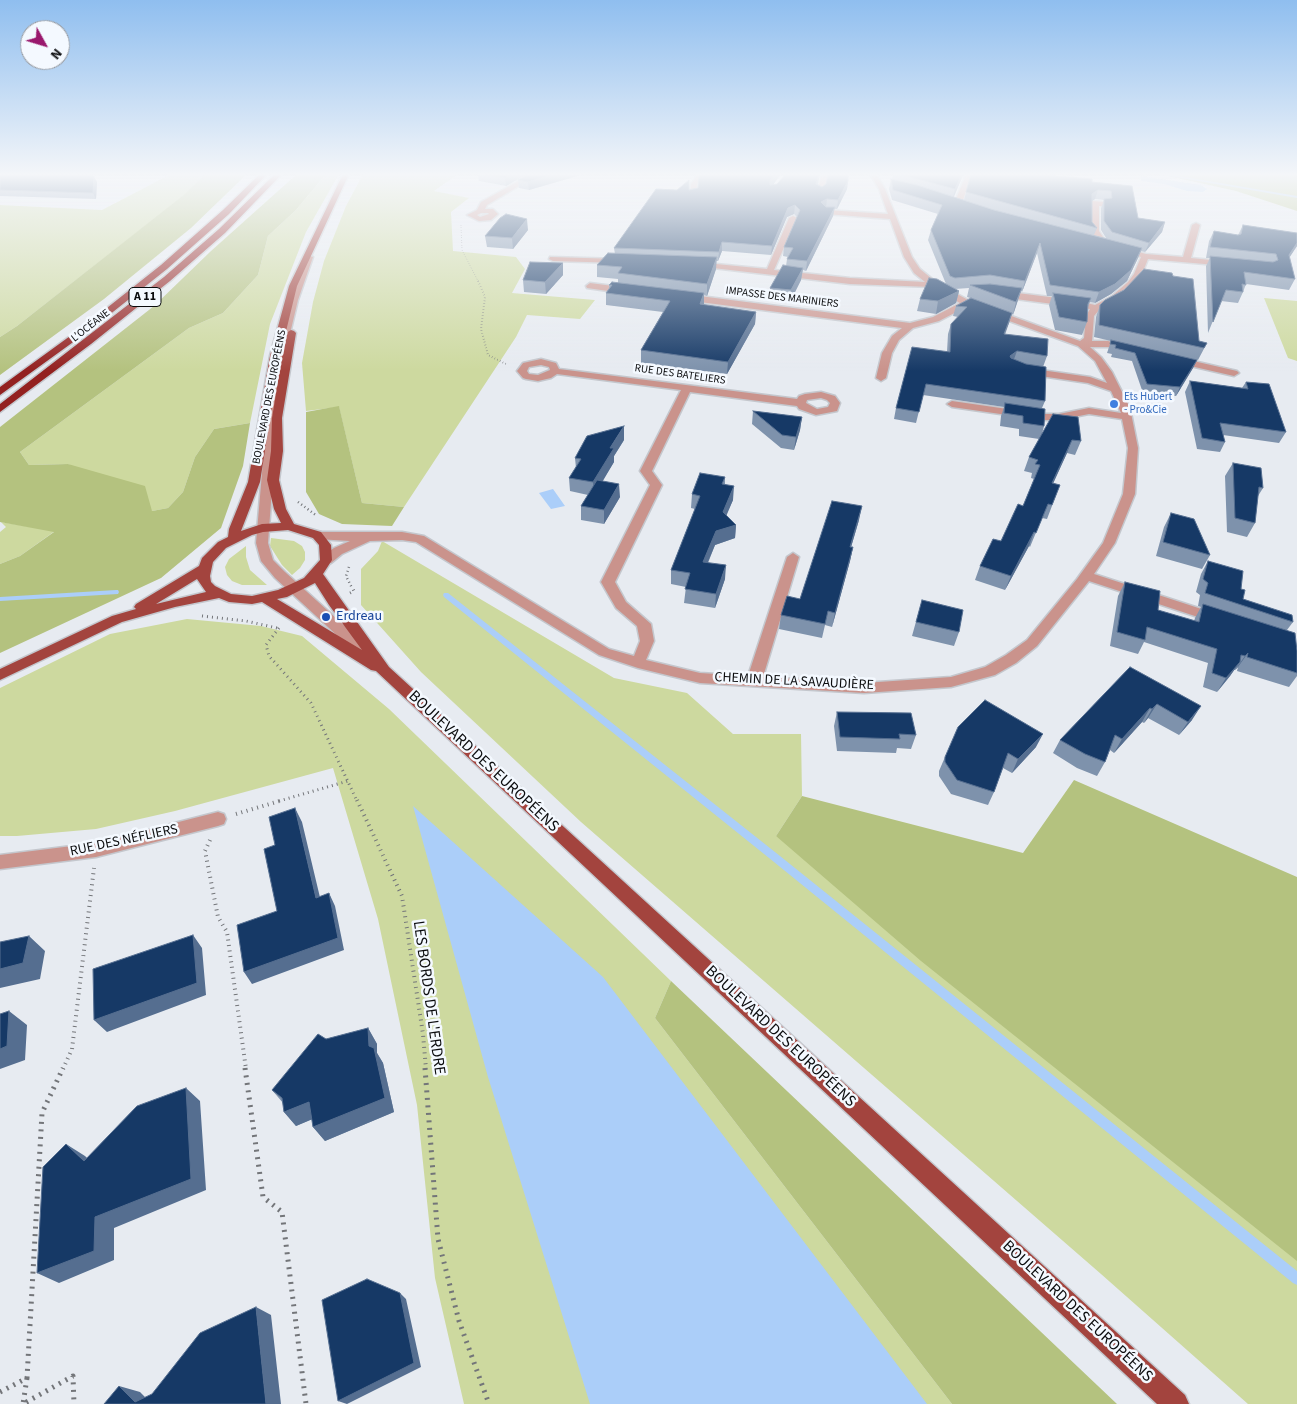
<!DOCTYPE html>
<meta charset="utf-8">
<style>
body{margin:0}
#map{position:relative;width:1297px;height:1404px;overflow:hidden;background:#e7ebf1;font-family:"Source Sans 3",sans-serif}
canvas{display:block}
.north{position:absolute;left:20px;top:20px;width:50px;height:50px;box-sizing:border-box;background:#f4f9ff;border:1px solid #979a9f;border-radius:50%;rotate:129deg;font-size:14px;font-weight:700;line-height:20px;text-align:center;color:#0b0c0e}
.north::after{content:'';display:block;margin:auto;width:18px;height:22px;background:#99186d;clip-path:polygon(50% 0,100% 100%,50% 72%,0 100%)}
</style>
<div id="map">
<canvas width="1297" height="1404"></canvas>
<div class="north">N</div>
</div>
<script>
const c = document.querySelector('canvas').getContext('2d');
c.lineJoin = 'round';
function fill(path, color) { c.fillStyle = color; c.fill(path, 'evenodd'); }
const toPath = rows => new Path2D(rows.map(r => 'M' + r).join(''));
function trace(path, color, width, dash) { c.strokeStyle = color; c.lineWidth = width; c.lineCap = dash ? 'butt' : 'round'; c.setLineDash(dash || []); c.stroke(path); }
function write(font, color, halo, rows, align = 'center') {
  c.font = font + ' "Source Sans 3",sans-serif'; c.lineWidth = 5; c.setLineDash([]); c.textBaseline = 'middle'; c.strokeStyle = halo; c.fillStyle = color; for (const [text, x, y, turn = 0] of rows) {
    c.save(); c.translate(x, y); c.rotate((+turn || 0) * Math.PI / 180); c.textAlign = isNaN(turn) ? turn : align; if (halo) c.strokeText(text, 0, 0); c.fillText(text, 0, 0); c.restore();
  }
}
fill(toPath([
 [171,174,205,174,186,194,17,326,0,337,0,205,102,210],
 [326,174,339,174,306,232,270,324,250,423,214,429,195,457,183,492,168,508,152,511,68,464,29,465,20,452,189,328,223,313,258,275,268,236,296,210],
 [363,174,458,174,434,191,469,198,451,212,453,251,516,257,525,269,512,293,595,300,580,319,527,315,516,337,404,507,362,503,339,407,306,411,302,363,313,302,324,261,346,206],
 [1264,298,1297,301,1297,361,1288,358],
 [1,522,55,531,20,556,0,564,0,532,6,527],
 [271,538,294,541,302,546,305,552,305,560,300,568,292,575,282,565,270,546],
 [382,541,614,678,687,693,733,734,801,734,802,796,776,836,1297,966,1297,1404,1248,1404,1101,1274,581,822,421,672,361,605,361,569,378,551],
 [246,546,246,557,250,570,267,585,242,585,232,581,227,575,225,567,229,559],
 [187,619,261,626,302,636,389,709,671,981,655,1018,952,1404,464,1404,435,1278,417,1105,378,919,333,768,175,811,96,829,17,836,0,836,0,688,110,634]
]), '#cdd99f');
fill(toPath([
 [205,174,247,174,191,228,104,299,0,375,0,337,17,326,185,194],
 [297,174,326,174,296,210,268,236,258,275,223,313,189,328,20,452,29,465,68,464,145,486,152,511,168,508,183,492,195,457,214,429,250,423,243,466,221,528,161,578,0,653,0,564,20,556,54,532,0,522,0,427,154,306,211,251],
 [1159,174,1297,174,1297,211,1236,191],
 [339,406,362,503,404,507,392,526,342,524,319,514,306,492,306,412],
 [1074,780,1297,877,1297,1261,921,961,776,836,802,796,1023,853],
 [671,981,1117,1404,952,1404,655,1018]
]), '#b4c27f');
fill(toPath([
 [1141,176,1201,185,1207,189,1203,192,1187,191,1164,184,1141,181],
 [553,489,565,506,551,509,539,493],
 [413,806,603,977,927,1404,590,1404,488,1077]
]), '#abcef9');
fill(toPath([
 [1158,174,1167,174,1297,196,1297,198,1158,174],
 [116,590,118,590,119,592,118,594,0,601,0,597,116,590],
 [444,593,448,593,780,856,1297,1271,1297,1285,1293,1283,774,862,444,597,443,595,444,593]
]), '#abcef9');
const minor = toPath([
 [531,174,539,174,487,205,485,209,493,209,498,214,491,220,479,221,467,215,477,210,481,202,531,174],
 [481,213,488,213,489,214,480,217,477,215,481,213],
 [698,174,705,174,697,184,696,196,690,197,691,184,698,174],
 [822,174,828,174,823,192,820,194,817,192,822,174],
 [870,174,876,174,885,189,912,257,920,269,937,283,970,301,1080,341,1084,338,1086,316,1090,309,1001,297,997,294,1001,291,1074,300,1095,305,1112,296,1128,282,1134,274,1141,257,1119,250,1119,246,1146,254,1183,257,1192,225,1196,223,1200,225,1191,258,1230,262,1231,264,1227,266,1148,259,1142,274,1134,286,1118,300,1099,310,1094,316,1092,341,1108,341,1132,347,1134,349,1129,352,1108,347,1090,347,1101,357,1112,372,1130,408,1138,448,1135,494,1115,543,1094,574,1223,616,1225,619,1223,622,1213,622,1089,581,1037,646,1016,663,995,675,951,687,864,693,700,683,638,668,599,655,416,542,402,540,370,541,342,554,331,563,321,563,320,560,321,557,334,548,350,541,317,539,313,538,311,535,313,532,402,532,424,536,609,649,634,656,640,641,637,626,616,608,601,582,650,485,640,471,681,390,557,374,551,378,538,381,526,379,523,378,517,371,523,363,541,359,556,363,559,369,797,399,799,396,805,394,821,392,835,396,840,403,837,411,816,415,799,409,797,406,690,392,652,471,662,485,615,582,626,602,651,624,654,641,646,660,700,673,748,676,787,557,793,553,799,557,763,677,864,683,951,677,985,667,1006,655,1027,640,1077,579,1103,543,1123,494,1128,448,1122,419,1089,414,1059,420,1042,420,952,407,947,404,952,401,1042,414,1059,414,1089,408,1121,413,1111,391,1088,383,1027,374,1022,371,1027,368,1090,377,1107,383,1095,361,1078,346,968,306,939,321,913,328,899,340,892,353,886,378,881,381,876,378,882,353,892,336,902,328,684,300,680,297,684,294,910,323,933,317,960,303,932,287,850,284,696,266,692,264,696,262,767,269,789,218,793,216,797,218,774,270,850,278,925,282,914,273,904,257,890,219,826,214,822,212,826,210,888,214,879,189,870,174],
 [541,365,549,367,550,370,538,375,529,374,527,371,529,367,541,365],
 [821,398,827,400,830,403,828,407,817,409,806,403,807,400,821,398],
 [966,175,971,176,963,200,956,205,950,205,950,201,956,199,966,175],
 [1092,201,1105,202,1109,204,1105,206,1099,206,1099,231,1107,243,1106,245,1100,245,1091,231,1092,201],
 [306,255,313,257,298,300,288,342,279,392,268,543,273,560,285,572,379,657,381,661,379,665,374,666,369,665,275,578,261,561,256,543,269,392,278,342,290,300,306,255],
 [550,257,621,259,625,261,621,263,553,261,549,259,550,257],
 [590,283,629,288,633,291,629,294,587,288,586,286,590,283],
 [1176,357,1237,371,1239,373,1234,376,1173,362,1171,360,1176,357],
 [218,812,224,814,226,819,224,824,218,826,96,857,0,869,0,855,96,843,218,812]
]);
const major = toPath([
 [343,174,349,174,297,286,280,356,260,482,241,531,262,524,281,523,274,509,267,480,271,451,272,418,286,333,291,330,294,331,296,333,282,418,283,451,279,480,286,509,294,524,321,532,331,545,332,560,323,574,389,667,1185,1395,1189,1404,1157,1404,376,671,371,670,262,602,252,604,229,602,219,598,175,607,122,622,0,680,0,669,112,616,136,609,134,607,136,604,199,566,202,558,218,542,228,537,229,529,248,482,270,356,289,286,343,174],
 [288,530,313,538,319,545,320,560,304,578,278,590,252,596,231,594,215,586,211,582,210,576,213,562,226,548,252,535,263,532,288,530],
 [197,579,206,592,156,604,197,579],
 [315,583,329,605,362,650,277,599,287,597,315,583]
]);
const highway = toPath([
 [260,174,267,174,229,214,167,269,94,327,0,395,0,387,88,323,161,265,223,210,260,174],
 [275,174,282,174,225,233,170,281,91,344,0,412,0,404,164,277,219,229,275,174]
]);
trace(minor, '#c4c7cd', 3);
trace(major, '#c4c7cd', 3);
trace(highway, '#c4c7cd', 3);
trace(toPath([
 [461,225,462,250,479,283]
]), '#737579', 1, [0.5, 2]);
trace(toPath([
 [478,281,485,297,481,329,488,355,508,365]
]), '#737579', 2, [0.5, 2.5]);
trace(toPath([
 [298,502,317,516],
 [349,567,346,576,352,588]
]), '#737579', 2.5, [1, 3]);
trace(toPath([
 [350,593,354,591,352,587],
 [202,616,246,621,277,628],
 [279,628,266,645,269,656,311,703,357,801],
 [279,801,348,781]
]), '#737579', 3, [1, 4]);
trace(toPath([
 [357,800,402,896,423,1034,426,1069],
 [236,814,283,800],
 [210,840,205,851,218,917,227,932,246,1069],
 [63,1069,72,1049,94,868]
]), '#737579', 4, [1, 4.5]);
trace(toPath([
 [245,1068,263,1197,282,1212,306,1404],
 [425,1068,438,1239,459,1321,489,1404],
 [27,1378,23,1404,73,1376,74,1404],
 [0,1392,27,1378,42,1113,63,1068]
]), '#737579', 5, [2, 5.5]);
fill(minor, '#ca938c');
fill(major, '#a3443e');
fill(highway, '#932120');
fill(toPath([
 [0,174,37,174,38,175,97,182,96,199,0,196],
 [478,174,527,174,506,186,479,181],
 [528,174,584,174,529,190,519,188,518,180],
 [701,174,781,174,773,184,777,184,786,174,820,174,818,184,822,187,848,181,847,189,837,209,834,209,833,216,806,271,803,270,801,280,790,302,769,300,770,288,786,266,787,259,788,257,783,256,784,247,797,217,794,214,787,217,771,255,722,251,718,261,716,261,716,269,707,296,704,295,704,305,756,312,755,324,727,374,641,363,641,350,663,312,606,305,606,293,609,288,609,285,618,283,618,279,597,277,597,265,615,254,614,248,677,190,698,188],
 [893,174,968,174,963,175,954,197,964,200,971,174,1046,175,1092,182,1132,186,1138,218,1165,222,1162,232,1145,252,1141,251,1138,258,1127,281,1111,294,1095,303,1090,302,1088,307,1087,322,1082,335,1055,330,1049,305,1052,296,1047,296,1037,253,1022,292,1021,291,1013,315,1012,314,1005,335,1047,356,1043,367,1045,401,1042,408,1044,426,1042,434,1081,441,1075,455,1067,453,1053,483,1060,485,1047,519,1042,518,1030,547,1029,546,1005,590,975,580,980,566,1001,541,1023,506,1034,479,1031,478,1032,473,1024,471,1029,457,1039,439,1019,436,1019,429,1000,426,1001,416,1004,407,923,395,916,423,894,419,896,408,947,352,948,334,951,324,958,317,953,316,956,306,970,298,967,297,969,288,955,289,959,291,956,303,936,314,917,311,920,299,946,284,928,240,931,230,938,214,892,200,889,189,891,179,892,180],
 [1095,199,1104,200,1101,208,1101,230,1106,238,1094,235,1097,228,1092,222,1092,201],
 [1243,225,1297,233,1297,246,1289,257,1295,279,1289,290,1246,284,1243,292,1238,303,1221,301,1208,333,1206,266,1210,258,1206,258,1209,241,1214,231,1238,235],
 [528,230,513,249,487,247,485,236],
 [563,263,563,275,546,294,524,292,523,280],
 [1173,276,1199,341,1207,343,1198,360,1189,358,1197,360,1193,368,1176,396,1143,393,1132,361,1111,357,1112,354,1107,353,1111,341,1094,337,1096,317,1100,305],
 [1190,381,1242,388,1246,382,1286,432,1279,443,1223,435,1225,442,1220,452,1197,449,1185,392],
 [753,411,802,417,800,430,794,450,781,448,752,424],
 [624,440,614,456,614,462,602,481,620,497,604,524,581,520,581,506,588,495,570,491,569,478,576,468,575,458],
 [1233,463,1263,488,1258,496,1255,523,1247,537,1227,532,1225,476],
 [725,477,725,485,733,500,726,515,736,525,735,538,715,545,708,563,725,579,715,608,684,603,686,587,671,584,671,570,695,509,691,508,692,494],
 [1171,513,1210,555,1202,569,1156,556,1164,527],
 [859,520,851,547,853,547,850,561,832,627,825,625,822,638,779,629,781,615,800,599],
 [1208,561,1241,589,1243,599,1293,622,1287,630,1297,651,1297,676,1289,687,1237,671,1238,667,1235,670,1234,670,1230,676,1217,692,1203,687,1208,663,1144,642,1138,654,1110,646,1118,596,1125,582,1158,610,1194,621,1195,618,1201,607,1198,606,1200,595,1196,592,1201,574],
 [922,600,959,632,954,646,912,636],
 [1130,667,1192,720,1179,735,1148,718,1144,723,1142,722,1114,753,1110,750,1105,762,1097,776,1077,768,1053,753,1060,740],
 [837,712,916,735,911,749,897,748,896,753,837,751,834,726],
 [1036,747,1012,773,1003,768,994,792,988,805,951,794,939,776,939,771,945,757],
 [368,1028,377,1044,377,1053,383,1063,394,1112,325,1141,313,1127,312,1119,296,1126,284,1112,283,1103,272,1090,326,1039]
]), '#7e92ac');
fill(toPath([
 [512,174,527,174,506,186,505,178],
 [555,174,584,174,529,190,528,182],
 [775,174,781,174,770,189,770,180],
 [819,174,820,174,815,193,816,184],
 [962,174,968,174,963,175,953,198,955,189],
 [94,176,97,182,96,199,93,193],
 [848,181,847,189,837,209,838,200],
 [1098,190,1095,199,1089,203,1092,194],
 [827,199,826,208,821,202],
 [795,205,794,214,787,217,771,255,772,246,788,208],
 [835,207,833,216,806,271,807,261],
 [527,219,528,230,513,249,512,238],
 [1165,222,1162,232,1145,252,1149,243],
 [722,242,722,251,718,261,719,252],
 [1040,243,1037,253,1022,292,1025,281],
 [1297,243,1297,246,1284,266,1289,255],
 [1142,248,1138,258,1127,281,1111,294,1095,303,1099,292],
 [717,257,716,269,707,296,707,284],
 [563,263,563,275,546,294,545,282],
 [803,268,801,280,790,302,791,290],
 [1022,288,1013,315,1016,302],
 [959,291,956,303,936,314,938,301],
 [704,293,704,305,700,304],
 [756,312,755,324,727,374,728,362],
 [1012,313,1009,323,1000,345,1004,334],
 [1017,351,1013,362,1010,356],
 [1197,360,1193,368,1176,396,1180,387],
 [802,417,800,430,794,450,796,437],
 [624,426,624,440,614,456,614,462,594,496,593,482,610,448],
 [1072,440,1067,453,1047,497,1052,483],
 [619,484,620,497,604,524,604,510],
 [734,486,733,500,722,526,723,512],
 [862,506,859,520,847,561,850,547],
 [736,525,735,538,715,545,702,576,703,562,716,531],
 [1034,532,1029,546,1005,590,1011,576],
 [853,547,850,561,832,627,835,613],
 [726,565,725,579,715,608,716,594],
 [1248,653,1238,667,1235,670,1245,656],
 [1240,662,1230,676,1217,692,1226,678],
 [1157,704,1148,718,1144,723,1152,709],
 [1201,706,1192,720,1179,735,1188,722],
 [1150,708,1142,722,1114,753,1122,739],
 [1043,734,1036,747,1012,773,1018,759],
 [295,808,302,822,323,910,316,898],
 [329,893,335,906,344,950,252,984,244,972],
 [193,935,202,948,206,995,107,1032,94,1020],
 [29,936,45,951,40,979,0,988,0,969],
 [9,1011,27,1025,25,1060,0,1069,0,1049],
 [368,1028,377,1044,377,1053,383,1063,394,1112,325,1141,313,1127,369,1046],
 [186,1088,200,1101,206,1190,114,1228,114,1260,59,1283,37,1273,95,1217],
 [309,1102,320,1116,296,1126,284,1112],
 [66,1144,85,1156,103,1173,84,1161],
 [400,1293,406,1299,421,1367,347,1404,338,1401],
 [256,1307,271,1315,281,1404,266,1404],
 [119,1386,140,1392,152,1404,135,1402]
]), '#556e90');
const building = toPath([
 [0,174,37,174,37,175,45,176,44,174,69,174,94,176,93,193,0,190,0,174],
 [483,174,512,174,505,178,483,174],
 [528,174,555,174,528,182,518,180,528,174],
 [701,174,775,174,770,180,770,185,777,184,786,174,819,174,816,184,822,187,826,184,828,174,848,174,848,181,838,200,827,199,821,202,826,207,835,207,807,261,787,259,793,248,784,247,800,210,795,205,788,208,772,246,722,242,719,252,614,248,656,189,677,190,689,180,689,190,698,188,699,176,701,174],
 [898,174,962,174,955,189,898,174],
 [971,174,1046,174,1046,175,1092,179,1092,182,1132,186,1138,218,1165,222,1149,243,1112,232,1104,221,1104,199,1112,198,1111,191,1098,190,1092,194,1092,222,1097,228,966,192,971,174],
 [891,179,917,185,994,210,1142,248,1131,270,1115,284,1099,292,1050,285,1040,243,1025,281,990,275,955,278,950,276,931,230,942,205,893,190,891,179],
 [506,214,527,219,512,238,485,236,500,218,506,214],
 [1243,225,1297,233,1297,243,1289,255,1295,279,1244,272,1246,285,1242,284,1243,292,1226,290,1213,322,1210,256,1273,262,1278,260,1276,254,1210,247,1214,231,1238,235,1241,234,1243,225],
 [608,253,717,257,707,284,618,273,622,267,597,265,608,253],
 [530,262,563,263,545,282,523,280,530,262],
 [783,265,803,268,791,290,770,288,783,265],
 [1144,269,1172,273,1173,276,1193,279,1199,341,1207,343,1204,348,1099,325,1100,305,1105,300,1124,290,1144,269],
 [929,278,937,279,959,291,938,301,920,299,929,278],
 [612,282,704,293,700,304,756,312,728,362,641,350,670,301,606,293,612,285,609,285,612,282],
 [990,284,1022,288,1016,302,970,285,990,284],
 [1053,293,1091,298,1088,304,1087,322,1059,317,1053,293],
 [971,298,1012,313,1004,334,1048,339,1047,356,1017,351,1010,356,1011,358,1026,364,1046,367,1045,401,926,384,919,412,896,408,912,347,950,352,951,324,967,307,956,306,971,298],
 [1111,340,1197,360,1180,387,1147,384,1135,353,1115,348,1116,345,1110,344,1111,340],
 [1190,381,1248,389,1246,382,1269,384,1286,432,1220,423,1225,442,1202,438,1190,381],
 [1005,403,1045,409,1044,426,1023,423,1023,416,1004,413,1005,403],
 [753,411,802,417,796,437,782,435,753,411],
 [1053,414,1078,417,1081,441,1072,440,1052,483,1060,485,1052,505,1048,504,1036,533,1034,532,1011,576,980,566,993,539,1001,541,1018,504,1023,506,1040,465,1035,464,1038,460,1029,457,1053,414],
 [624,426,610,448,614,448,593,482,569,478,581,459,575,458,587,436,624,426],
 [1233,463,1261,468,1263,488,1259,487,1255,523,1235,518,1233,463],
 [700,473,725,477,722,484,734,486,723,512,736,525,716,531,703,562,726,565,716,594,685,589,690,573,671,570,700,496,692,494,700,473],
 [597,480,619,484,604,510,581,506,597,480],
 [832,501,862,506,850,547,853,547,835,613,828,611,825,624,781,615,787,596,800,599,832,501],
 [1171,513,1194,519,1210,555,1163,542,1171,513],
 [1208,561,1243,571,1241,589,1245,590,1243,599,1292,615,1293,622,1205,593,1208,583,1203,579,1208,561],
 [1125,582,1160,591,1158,610,1199,622,1203,604,1295,633,1297,651,1297,673,1247,657,1248,653,1245,656,1241,655,1240,662,1226,678,1212,673,1217,649,1147,627,1145,640,1117,632,1125,582],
 [922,600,963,610,959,632,916,622,922,600],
 [1130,667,1201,706,1188,722,1157,704,1152,709,1150,708,1122,739,1115,735,1105,762,1085,754,1060,740,1130,667],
 [985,700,1043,734,1018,759,1008,753,994,792,957,780,945,762,945,757,958,727,985,700],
 [837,712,911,713,916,735,899,734,900,739,840,737,837,712],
 [295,808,316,898,329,893,338,938,244,972,237,925,277,911,264,849,275,845,269,817,295,808],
 [193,935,197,983,94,1020,93,969,193,935],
 [29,936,23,963,0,969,0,942,29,936],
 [9,1011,7,1046,0,1049,0,1014,9,1011],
 [368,1028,369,1046,374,1048,385,1098,313,1127,309,1102,284,1112,282,1098,272,1090,318,1034,326,1039,368,1028],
 [186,1088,191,1179,95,1217,94,1251,37,1273,43,1167,66,1144,84,1161,137,1106,186,1088],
 [367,1279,400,1293,414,1363,338,1401,322,1300,367,1279],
 [256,1307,266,1404,104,1404,119,1386,135,1402,152,1394,200,1333,256,1307]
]);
fill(building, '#163966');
trace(building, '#556e90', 1);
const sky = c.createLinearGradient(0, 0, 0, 371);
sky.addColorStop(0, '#8fbeef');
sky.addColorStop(0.47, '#f4f6f9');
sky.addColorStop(1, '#f4f6f900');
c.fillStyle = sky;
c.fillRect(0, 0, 1297, 371);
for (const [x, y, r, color] of [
 [1114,404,5,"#3f7fe0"],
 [326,617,5,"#1a4fb4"]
]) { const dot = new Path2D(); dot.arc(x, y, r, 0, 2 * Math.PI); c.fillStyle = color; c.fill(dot); trace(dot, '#f4f9ff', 2); }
write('11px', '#0b0c0e', '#f4f9ff', [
 ["IMPASSE DES MARINIERS",782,298,7],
 ["L’OCÉANE",91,326,-38],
 ["RUE DES BATELIERS",680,375,8],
 ["BOULEVARD DES EUROPÉENS",270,397,-79]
]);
write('11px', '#366cbe', '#f4f9ff', [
 ["Ets Hubert",1124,398],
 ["- Pro&Cie",1124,411]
], 'left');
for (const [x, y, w] of [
 [145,297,32]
]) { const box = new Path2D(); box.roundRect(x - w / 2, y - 9.5, w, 19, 4); c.fillStyle = '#f4f9ff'; c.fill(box); trace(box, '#0b0c0e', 1); }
write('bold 12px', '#0b0c0e', null, [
 ["A 11",145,297]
]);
write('14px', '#164399', '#f4f9ff', [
 ["Erdreau",336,617]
], 'left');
write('14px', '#0b0c0e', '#f4f9ff', [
 ["CHEMIN DE LA SAVAUDIÈRE",794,682,3],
 ["RUE DES NÉFLIERS",124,841,-12]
]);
write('16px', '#0b0c0e', '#f4f9ff', [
 ["BOULEVARD DES EUROPÉENS",483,762,43],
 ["LES BORDS DE L'ERDRE",428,998,82],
 ["BOULEVARD DES EUROPÉENS",780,1037,43],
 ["BOULEVARD DES EUROPÉENS",1077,1312,43]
]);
</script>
